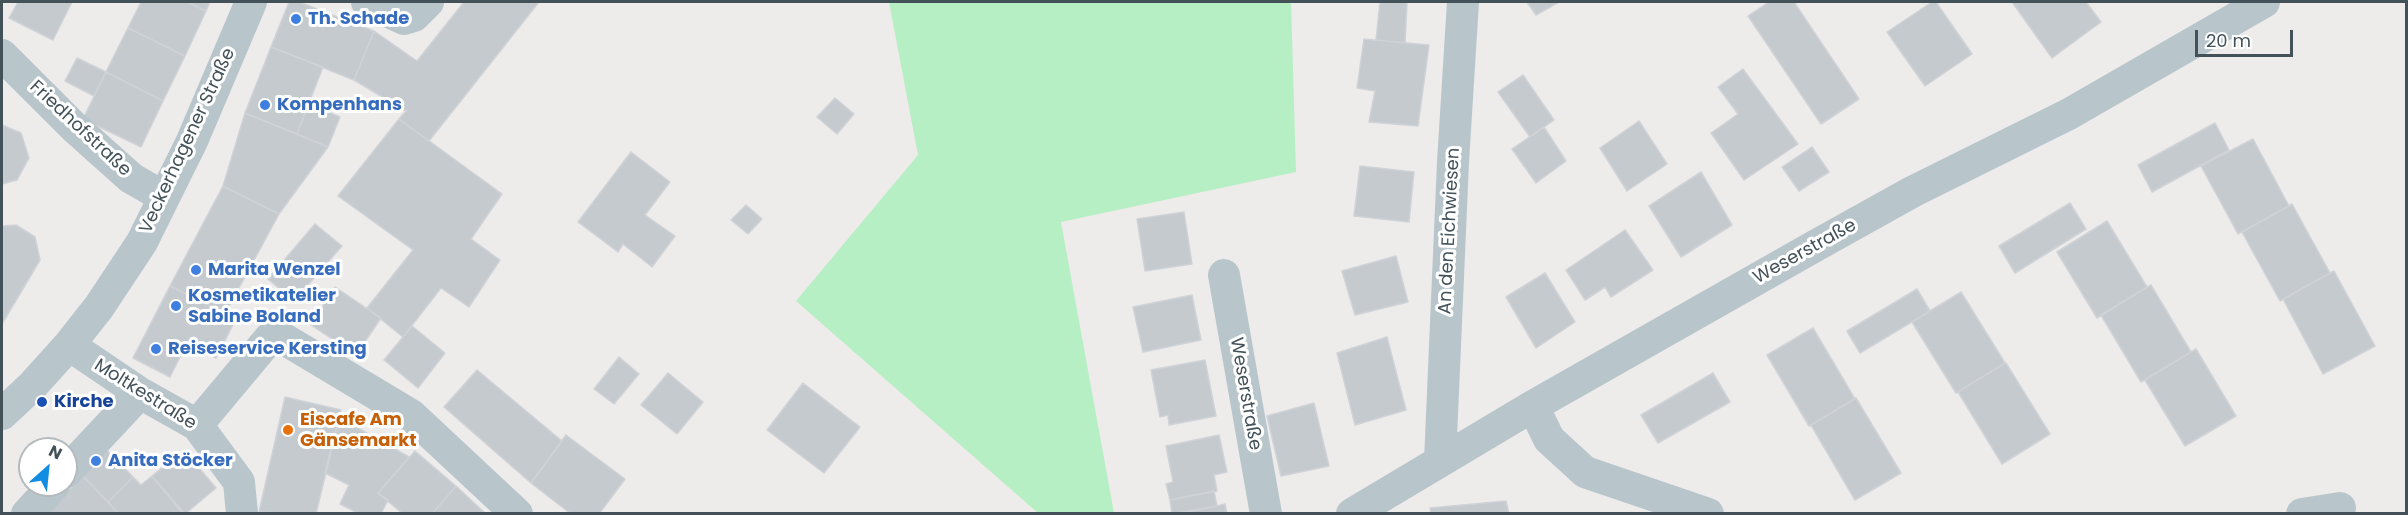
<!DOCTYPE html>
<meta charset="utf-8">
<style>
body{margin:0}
#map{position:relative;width:2408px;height:515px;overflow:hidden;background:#eeebeb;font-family:Poppins,sans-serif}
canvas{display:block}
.frame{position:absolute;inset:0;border:3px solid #435259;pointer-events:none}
.north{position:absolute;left:18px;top:437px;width:60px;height:60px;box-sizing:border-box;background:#fff;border:2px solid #b4babd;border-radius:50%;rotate:27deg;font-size:16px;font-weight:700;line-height:24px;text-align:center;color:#435259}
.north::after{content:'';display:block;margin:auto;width:21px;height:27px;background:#128de1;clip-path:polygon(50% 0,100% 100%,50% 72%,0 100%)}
.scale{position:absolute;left:2195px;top:30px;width:98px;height:27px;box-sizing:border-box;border:3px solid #435259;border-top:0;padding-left:8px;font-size:18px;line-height:21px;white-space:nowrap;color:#435259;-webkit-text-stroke:4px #fff;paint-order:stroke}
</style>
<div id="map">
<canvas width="2408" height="515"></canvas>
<div class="frame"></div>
<div class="north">N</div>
<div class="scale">20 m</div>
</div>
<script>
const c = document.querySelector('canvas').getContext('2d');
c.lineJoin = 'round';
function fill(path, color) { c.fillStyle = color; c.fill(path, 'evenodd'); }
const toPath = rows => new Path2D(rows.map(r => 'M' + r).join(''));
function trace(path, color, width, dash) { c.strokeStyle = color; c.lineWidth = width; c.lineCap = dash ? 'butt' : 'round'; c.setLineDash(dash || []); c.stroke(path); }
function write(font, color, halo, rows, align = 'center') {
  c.font = font + ' Poppins,sans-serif'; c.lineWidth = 6; c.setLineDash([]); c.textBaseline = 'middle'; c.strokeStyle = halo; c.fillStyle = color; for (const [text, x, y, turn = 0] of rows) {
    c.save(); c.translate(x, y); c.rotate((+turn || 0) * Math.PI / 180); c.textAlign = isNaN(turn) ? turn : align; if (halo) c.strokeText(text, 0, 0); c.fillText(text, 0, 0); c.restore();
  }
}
fill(toPath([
 [889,2,1291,2,1296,172,1061,222,1114,513,1038,513,796,301,918,155]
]), '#b6efc3');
const building = toPath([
 [18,2,72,2,53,40,9,18,18,2],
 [141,2,187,2,206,11,185,56,128,28,141,2],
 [187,2,210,2,206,11,187,2],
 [289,2,299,2,374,31,354,80,271,47,289,2],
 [464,2,539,2,429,141,399,119,406,111,354,80,374,31,417,61,464,2],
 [1380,2,1407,2,1405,43,1376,40,1380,2],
 [1527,2,1559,2,1536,15,1527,2],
 [1769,2,1794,2,1859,99,1821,124,1748,16,1769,2],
 [1932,2,1936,2,1972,54,1925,86,1887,32,1932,2],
 [2012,2,2086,2,2101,22,2052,58,2012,2],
 [128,28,185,56,163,101,106,72,128,28],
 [1364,39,1429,45,1418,126,1369,122,1375,91,1357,88,1364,39],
 [271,47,323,67,297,134,245,113,271,47],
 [77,58,106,72,94,96,65,81,77,58],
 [1743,69,1798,144,1744,180,1711,133,1738,114,1718,87,1743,69],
 [106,72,163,101,141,147,83,119,106,72],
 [1523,75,1554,120,1530,137,1498,92,1523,75],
 [835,98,854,114,837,134,817,117,835,98],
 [309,104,340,117,328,147,297,134,309,104],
 [245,113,328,147,279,214,223,186,245,113],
 [399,119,502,194,471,239,500,260,469,307,441,288,403,337,367,308,413,250,338,196,399,119],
 [1639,121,1667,164,1627,191,1600,148,1639,121],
 [2215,123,2229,150,2152,192,2138,165,2215,123],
 [2,125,21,133,29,158,17,180,2,184,2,125],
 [1544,127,1566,161,1536,183,1512,149,1544,127],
 [2253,139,2289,206,2238,234,2201,166,2253,139],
 [1812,147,1829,172,1799,191,1782,167,1812,147],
 [631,152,670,182,645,215,675,236,652,267,623,244,618,252,578,222,631,152],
 [1360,166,1414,172,1409,222,1354,216,1360,166],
 [1701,172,1732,225,1681,257,1649,206,1701,172],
 [223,186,279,214,225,314,170,286,223,186],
 [2070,203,2086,229,2015,273,1999,246,2070,203],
 [2292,204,2330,273,2280,301,2242,232,2292,204],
 [746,205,762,219,748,234,731,220,746,205],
 [1184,212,1192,264,1145,271,1137,219,1184,212],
 [2107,221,2147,287,2097,318,2057,252,2107,221],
 [315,224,342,246,294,301,268,279,315,224],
 [16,225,35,237,40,260,2,324,2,226,16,225],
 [1625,230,1653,270,1611,297,1605,287,1585,300,1566,270,1625,230],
 [1396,256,1408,302,1355,315,1342,271,1396,256],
 [2334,271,2375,346,2323,374,2283,299,2334,271],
 [1545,273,1575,322,1536,348,1506,297,1545,273],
 [2151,285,2191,352,2141,382,2101,315,2151,285],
 [170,286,236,319,216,358,187,343,170,377,133,358,170,286],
 [335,287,381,318,356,355,311,325,335,287],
 [1917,289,1930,311,1860,353,1847,331,1917,289],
 [1961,292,2005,363,1956,393,1912,322,1961,292],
 [1192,295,1201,340,1143,352,1133,307,1192,295],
 [412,326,445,353,418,388,384,360,412,326],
 [1813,328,1855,399,1809,426,1767,355,1813,328],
 [1387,337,1406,410,1355,425,1337,353,1387,337],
 [2196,349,2236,416,2185,446,2145,380,2196,349],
 [619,357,639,374,614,404,594,389,619,357],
 [1205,360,1216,416,1169,425,1168,415,1160,417,1151,370,1205,360],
 [2005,363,2006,363,2050,434,2002,464,1958,392,2005,363],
 [477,370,562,441,531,483,444,407,477,370],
 [668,373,703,402,677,434,641,405,668,373],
 [1713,373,1730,402,1658,443,1641,415,1713,373],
 [803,383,860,427,824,473,767,430,803,383],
 [285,397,341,410,316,514,259,512,285,397],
 [1856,398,1901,473,1855,500,1811,425,1856,398],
 [1314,403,1329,466,1281,476,1267,416,1314,403],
 [339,417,409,457,378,493,388,500,381,514,360,514,340,504,349,485,325,473,339,417],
 [566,435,625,479,599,514,571,514,531,483,566,435],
 [1219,435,1227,472,1214,475,1217,491,1170,500,1166,484,1173,482,1166,446,1219,435],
 [99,442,133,477,108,502,74,467,99,442],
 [184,450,216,488,185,514,152,476,184,450],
 [415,451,456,486,432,514,403,514,378,493,415,451],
 [83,476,119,514,44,514,83,476],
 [152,476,183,514,119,514,108,502,133,477,141,485,152,476],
 [456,486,486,514,432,514,456,486],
 [1214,491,1217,506,1172,514,1170,500,1214,491],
 [1506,501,1509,514,1431,514,1430,508,1506,501],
 [1225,504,1227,514,1179,514,1217,506,1225,504]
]);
fill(building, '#c5cacf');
trace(building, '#cfd3d7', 1.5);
trace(toPath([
 [367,2,404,19,414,16,428,2],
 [2,55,74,127,131,178,164,197],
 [1224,275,1266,514],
 [69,345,140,393,197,425,239,482,242,514],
 [1533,406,1549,439,1585,472,1708,514],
 [2,414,32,386,69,345,99,307,142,242,192,141,251,2],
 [197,425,274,333,411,415,517,514],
 [1440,461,1453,162,1463,2],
 [66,472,140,393],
 [27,514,54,485],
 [1352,514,1533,406,1815,246,1912,192,2069,114,2264,2],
 [2302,514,2340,508]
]), '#b8c6cc', 32);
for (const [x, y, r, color] of [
 [296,19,6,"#3f7fe0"],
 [265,105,6,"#3f7fe0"],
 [196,270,6,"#3f7fe0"],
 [176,306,6,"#3f7fe0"],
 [156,349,6,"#3f7fe0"],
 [42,402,6,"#1a4fb4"],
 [288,430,6,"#e8710a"],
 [96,461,6,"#3f7fe0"]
]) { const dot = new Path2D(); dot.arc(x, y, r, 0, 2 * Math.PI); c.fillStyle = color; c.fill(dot); trace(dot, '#fff', 2); }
write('bold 18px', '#366cbe', '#fff', [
 ["Th. Schade",308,19],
 ["Kompenhans",277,105],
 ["Marita Wenzel",208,270],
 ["Kosmetikatelier",188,296],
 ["Sabine Boland",188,317],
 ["Reiseservice Kersting",168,349],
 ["Anita Stöcker",108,461]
], 'left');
write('18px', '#435259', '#fff', [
 ["Friedhofstraße",80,129,43],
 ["Veckerhagener Straße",188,141,-65],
 ["An den Eichwiesen",1450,231,-87],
 ["Weserstraße",1805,252,-29],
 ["Weserstraße",1245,394,80],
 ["Moltkestraße",145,395,32]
]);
write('bold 18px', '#164399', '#fff', [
 ["Kirche",54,402]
], 'left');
write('bold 18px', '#c56008', '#fff', [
 ["Eiscafe Am",300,420],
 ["Gänsemarkt",300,441]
], 'left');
</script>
